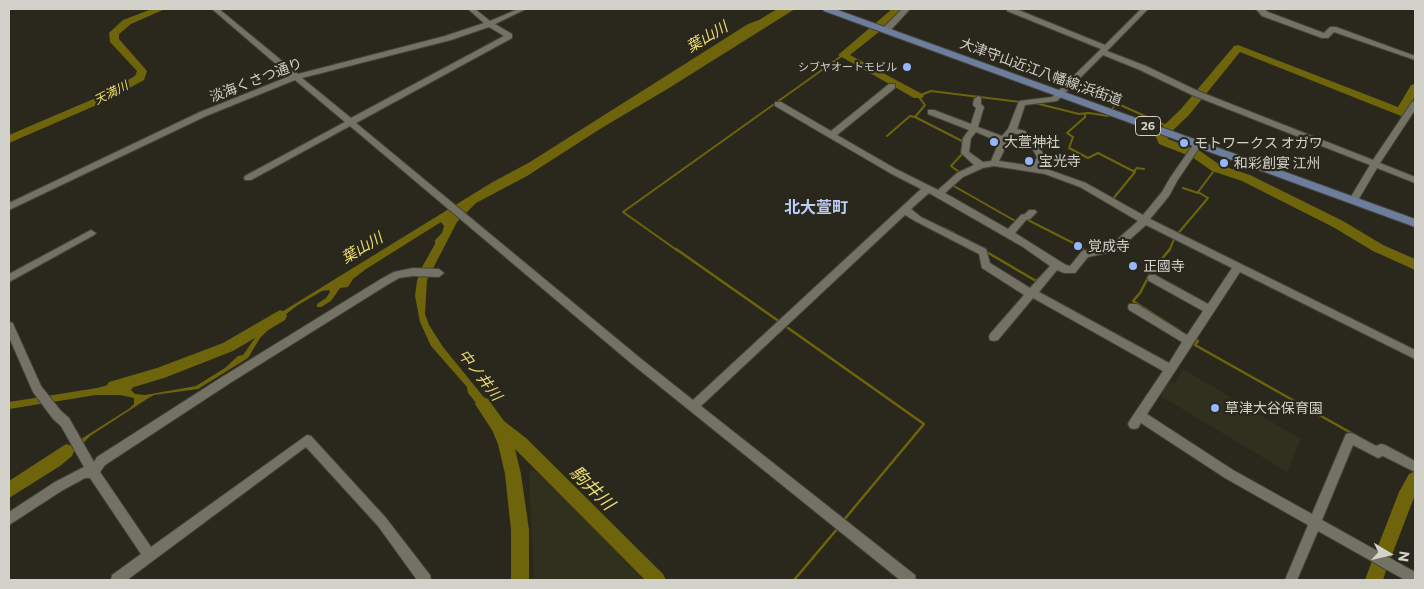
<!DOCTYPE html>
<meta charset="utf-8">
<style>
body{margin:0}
#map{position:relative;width:1424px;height:589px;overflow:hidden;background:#2a281d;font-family:Commissioner,sans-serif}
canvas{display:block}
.frame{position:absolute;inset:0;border:10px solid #d2d1ca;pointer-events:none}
.north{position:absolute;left:1364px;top:529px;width:50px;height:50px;-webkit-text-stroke:4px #2a281d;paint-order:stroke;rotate:99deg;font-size:14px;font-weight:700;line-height:20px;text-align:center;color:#d2d1ca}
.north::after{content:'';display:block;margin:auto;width:18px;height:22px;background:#d2d1ca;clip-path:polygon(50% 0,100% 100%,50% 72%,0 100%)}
</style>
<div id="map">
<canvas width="1424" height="589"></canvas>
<div class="frame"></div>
<div class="north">N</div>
</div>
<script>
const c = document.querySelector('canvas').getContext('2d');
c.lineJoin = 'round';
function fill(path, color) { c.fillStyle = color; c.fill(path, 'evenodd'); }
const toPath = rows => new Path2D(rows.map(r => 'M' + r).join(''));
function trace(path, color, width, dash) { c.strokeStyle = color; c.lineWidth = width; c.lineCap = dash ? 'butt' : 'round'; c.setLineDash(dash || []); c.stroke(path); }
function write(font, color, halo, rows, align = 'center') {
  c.font = font + ' Commissioner,"Noto Sans JP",sans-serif'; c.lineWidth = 4.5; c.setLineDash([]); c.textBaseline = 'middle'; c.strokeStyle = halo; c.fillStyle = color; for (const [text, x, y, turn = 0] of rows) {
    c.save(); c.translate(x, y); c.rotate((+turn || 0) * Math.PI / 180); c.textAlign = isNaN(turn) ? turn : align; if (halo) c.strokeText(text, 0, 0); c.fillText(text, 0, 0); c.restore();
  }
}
fill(toPath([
 [1183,369,1301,439,1287,472,1159,395,1169,381,1175,383],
 [532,470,537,472,595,529,644,580,534,580,529,476,530,471]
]), '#312f1d');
fill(toPath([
 [777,9,795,9,669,88,600,129,527,176,476,203,457,222,427,280,425,314,429,325,443,347,508,427,485,414,468,393,467,387,431,346,420,322,415,296,417,281,421,269,435,244,435,240,442,233,444,226,441,222,366,269,353,279,348,287,340,288,331,301,321,307,317,307,317,304,326,298,330,292,329,290,322,291,298,305,277,321,260,338,248,358,198,389,154,395,147,399,90,436,76,451,59,459,51,465,53,460,67,448,130,408,134,404,134,398,120,395,96,395,9,409,9,402,97,388,131,379,133,387,131,390,135,394,145,395,196,386,225,368,238,356,243,355,267,321,491,183,530,162,748,24,759,20]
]), '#6e640c');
trace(toPath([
 [1035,103,1079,114,1089,113,1108,116,1116,103,1169,127],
 [1085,114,1085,117,1067,133,1073,137,1069,148,1088,158,1098,153,1135,172,1112,200],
 [915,117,962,141,963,145],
 [887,136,910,116,915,117,925,105,918,96,931,91,1020,102],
 [1134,171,1137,168,1144,169],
 [962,174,951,166,963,153],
 [954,183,952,185,1017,222],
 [1183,188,1198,193],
 [912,212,911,209,919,201],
 [1026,219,1083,248,1083,251],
 [944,228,954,233],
 [678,251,623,212,843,55],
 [1169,251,1175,237,1208,198,1198,192,1216,168]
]), '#6e640c', 2);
trace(toPath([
 [676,249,780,322],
 [1083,249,1083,252],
 [1170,249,1151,272,1140,293,1133,301,1180,331],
 [985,251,1036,281,1038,279],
 [788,328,924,424,843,521],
 [1193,339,1198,341,1195,345,1353,434],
 [794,580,838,528]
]), '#6e640c', 2.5);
fill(toPath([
 [152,9,165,9,131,24,119,34,119,39,147,71,144,80,106,101,9,143,9,135,98,97,135,76,137,71,110,42,109,33,123,20,152,9],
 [892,9,902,9,879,32,850,55,922,94,924,96,922,98,914,98,838,55,892,9],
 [1238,45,1398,107,1411,85,1415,84,1415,96,1405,115,1401,116,1240,52,1189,115,1167,136,1168,139,1200,151,1220,165,1250,175,1343,221,1383,245,1415,259,1415,270,1373,251,1333,227,1242,181,1212,171,1192,157,1159,144,1155,135,1157,132,1181,109,1234,46,1238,45],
 [280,310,285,312,287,316,285,320,233,351,164,378,114,393,109,392,106,387,109,382,157,368,223,343,280,310],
 [483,397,488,399,504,421,526,438,663,574,666,580,645,580,515,449,521,474,529,530,529,580,511,580,511,530,505,474,498,444,492,430,475,404,478,399,483,397],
 [66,444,72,446,74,451,72,456,60,466,9,498,9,481,66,444],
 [1415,471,1415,495,1390,560,1387,562,1388,564,1383,580,1365,580,1373,558,1376,556,1375,554,1399,492,1409,474,1415,471]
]), '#6e640c');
const minor = toPath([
 [212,9,219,9,298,74,445,36,484,23,468,9,475,9,490,21,518,9,526,9,495,24,512,34,512,38,356,123,640,358,693,400,921,189,890,173,775,106,775,102,781,102,831,131,889,84,895,84,895,88,837,135,896,169,938,190,957,173,974,165,961,153,963,138,969,130,928,114,928,110,934,110,971,124,976,108,973,105,974,99,978,96,981,97,981,104,984,107,978,127,1002,136,1008,129,1019,101,1052,97,1101,49,1007,11,1007,9,1016,9,1105,45,1141,9,1148,9,1107,51,1146,66,1198,91,1373,160,1412,102,1415,101,1415,110,1380,163,1415,177,1415,183,1377,168,1357,202,1354,203,1349,200,1370,165,1192,95,1140,70,1103,55,1057,101,1025,105,1017,129,1025,131,1028,135,1045,139,1046,141,1041,150,1045,157,1041,167,1086,183,1143,215,1162,192,1170,178,1195,142,1201,142,1202,144,1177,181,1169,196,1150,219,1415,350,1415,359,1240,272,1147,414,1233,470,1312,514,1346,434,1350,433,1354,434,1376,446,1381,444,1385,445,1415,461,1415,472,1383,456,1378,458,1353,445,1322,520,1415,572,1415,580,1405,580,1318,531,1297,580,1285,580,1308,525,1225,478,1141,423,1138,428,1134,429,1130,428,1128,424,1130,420,1163,371,1033,298,998,340,994,341,990,340,989,337,990,334,1024,295,982,268,979,254,915,221,905,215,701,406,915,575,916,580,900,580,632,364,350,126,251,180,245,180,244,178,245,176,345,122,295,80,206,116,9,210,9,203,200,112,290,76,212,9],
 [489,27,504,36,351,118,302,78,451,40,489,27],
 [976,132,999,142,991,161,983,162,969,152,971,138,976,132],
 [1013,133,1019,135,1022,139,1037,143,1033,150,1037,157,1033,166,999,161,1011,136,1013,133],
 [994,166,1045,174,1080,187,1138,221,1111,245,1082,251,1070,266,1066,265,1015,233,1026,220,1030,219,1037,212,1035,210,1029,210,1025,214,1021,215,1008,229,945,193,963,177,983,168,994,166],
 [929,193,1023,247,1050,266,1030,288,990,263,986,249,921,217,911,209,929,193],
 [1146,225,1232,268,1208,304,1155,275,1149,275,1147,278,1149,281,1203,311,1187,335,1137,304,1129,304,1128,307,1129,310,1182,342,1169,363,1039,292,1057,270,1064,273,1075,273,1088,257,1117,251,1146,225],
 [902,9,910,9,889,32,883,32,883,28,902,9],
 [1256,9,1264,9,1268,12,1324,33,1330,27,1336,27,1415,56,1415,60,1334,32,1328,38,1322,38,1262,16,1256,9],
 [91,230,96,233,94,235,9,282,9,274,91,230],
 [413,268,439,269,444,273,439,277,413,276,399,278,387,285,230,383,105,465,100,472,151,547,307,435,311,436,386,518,430,575,431,580,417,580,378,526,306,447,127,580,111,580,112,575,141,554,90,478,85,478,63,490,9,525,9,512,55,482,84,467,61,426,53,419,33,392,9,337,9,322,13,323,14,326,41,386,61,411,69,418,94,462,97,457,222,377,381,279,394,272,413,268]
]);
const major = toPath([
 [823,9,835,9,1415,219,1415,227,824,11,823,9]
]);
trace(minor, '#44433a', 2);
trace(major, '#44433a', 2);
fill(minor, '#747265');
fill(major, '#6d7d9c');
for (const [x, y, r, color] of [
 [907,67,5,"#94b7fd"],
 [994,142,5,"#94b7fd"],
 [1184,143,5,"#94b7fd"],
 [1029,161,5,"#94b7fd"],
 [1224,163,5,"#94b7fd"],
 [1078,246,5,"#94b7fd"],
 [1133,266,5,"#94b7fd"],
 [1215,408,5,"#94b7fd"]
]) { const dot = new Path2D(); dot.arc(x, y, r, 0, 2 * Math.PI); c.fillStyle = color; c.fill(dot); trace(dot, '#2a281d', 2); }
write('11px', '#d2d1ca', '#2a281d', [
 ["シブヤオートモビル",897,67]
], 'right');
write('italic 12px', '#ebdd72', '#2a281d', [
 ["天満川",111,93,-27]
]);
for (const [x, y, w] of [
 [1148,126,25]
]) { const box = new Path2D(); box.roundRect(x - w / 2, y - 9.5, w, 19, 4); c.fillStyle = '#2a281d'; c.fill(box); trace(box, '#d2d1ca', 1); }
write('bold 12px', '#d2d1ca', null, [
 ["26",1148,126]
]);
write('14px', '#d2d1ca', '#2a281d', [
 ["大津守山近江八幡線;浜街道",1041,72,20],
 ["淡海くさつ通り",256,80,-21]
]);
write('14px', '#d2d1ca', '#2a281d', [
 ["大萱神社",1004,142],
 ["モトワークス オガワ",1194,143],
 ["宝光寺",1039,161],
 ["和彩創宴 江州",1234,163],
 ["覚成寺",1088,246],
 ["正國寺",1143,266],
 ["草津大谷保育園",1225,408]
], 'left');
write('italic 15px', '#ebdd72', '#2a281d', [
 ["葉山川",707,37,-31],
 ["葉山川",362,248,-31],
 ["中ノ井川",480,375,52]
]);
write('bold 16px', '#bacef6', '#2a281d', [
 ["北大萱町",816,208]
]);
write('italic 18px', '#ebdd72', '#2a281d', [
 ["駒井川",592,488,45]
]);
</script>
